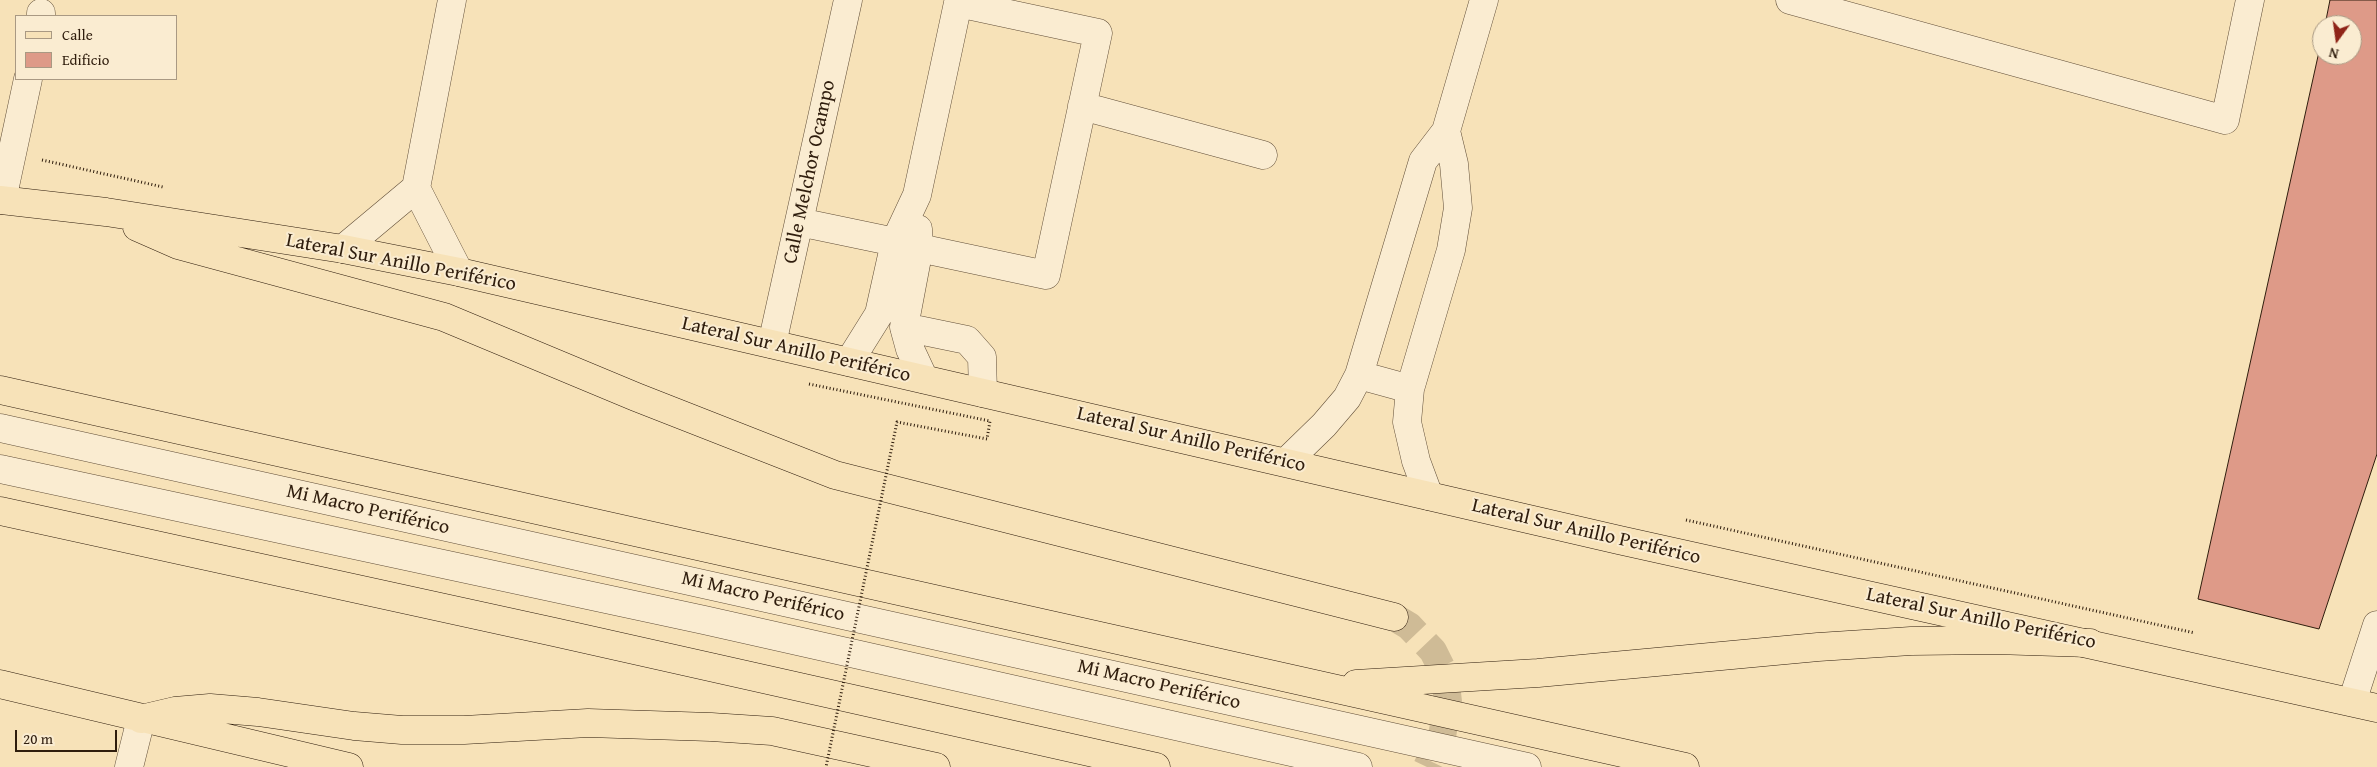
<!DOCTYPE html>
<meta charset="utf-8">
<style>
body{margin:0}
#map{position:relative;width:2377px;height:767px;overflow:hidden;background:#f7e2b8;font-family:"Gentium Book Plus",serif}
canvas{display:block}
.legend{position:absolute;left:15px;top:15px;width:162px;height:65px;box-sizing:border-box;background:#faecd1;border:1px solid #a99983;margin:0;padding:6px 9px;list-style:none;font-size:15px;color:#2f1d0d}
.legend li{display:flex;align-items:center;gap:10px;height:25px}
.legend b{width:25px;border:1px solid #a99983}
.north{position:absolute;left:2312px;top:15px;width:50px;height:50px;box-sizing:border-box;background:#faecd1;border:1px solid #a99983;border-radius:50%;rotate:194deg;font-size:14px;font-weight:700;line-height:20px;text-align:center;color:#2f1d0d}
.north::after{content:'';display:block;margin:auto;width:18px;height:22px;background:#8f2418;clip-path:polygon(50% 0,100% 100%,50% 72%,0 100%)}
.scale{position:absolute;left:15px;top:730px;width:102px;height:22px;box-sizing:border-box;border:2px solid #2f1d0d;border-top:0;padding-left:6px;font-size:15px;line-height:18px;white-space:nowrap;color:#2f1d0d;-webkit-text-stroke:4px #faecd1;paint-order:stroke}
</style>
<div id="map">
<canvas width="2377" height="767"></canvas>
<ul class="legend">
<li><b style="height:6px;background:#f7e2b8"></b>Calle</li>
<li><b style="height:14px;background:#de9a88"></b>Edificio</li>
</ul>
<div class="north">N</div>
<div class="scale">20 m</div>
</div>
<script>
const c = document.querySelector('canvas').getContext('2d');
c.lineJoin = 'round';
function fill(path, color) { c.fillStyle = color; c.fill(path, 'evenodd'); }
const toPath = rows => new Path2D(rows.map(r => 'M' + r).join(''));
function trace(path, color, width, dash) { c.strokeStyle = color; c.lineWidth = width; c.lineCap = dash ? 'butt' : 'round'; c.setLineDash(dash || []); c.stroke(path); }
function write(font, color, halo, rows, align = 'center') {
  c.font = font + ' "Gentium Book Plus",serif'; c.lineWidth = 4; c.setLineDash([]); c.textBaseline = 'middle'; c.strokeStyle = halo; c.fillStyle = color; for (const [text, x, y, turn = 0] of rows) {
    c.save(); c.translate(x, y); c.rotate((+turn || 0) * Math.PI / 180); c.textAlign = isNaN(turn) ? turn : align; if (halo) c.strokeText(text, 0, 0); c.fillText(text, 0, 0); c.restore();
  }
}
const building = toPath([
 [2330,0,2377,0,2377,454,2319,629,2198,599,2322,38,2322,55,2352,55,2352,25,2325,25,2330,0]
]);
fill(building, '#de9a88');
trace(building, '#2f1d0d', 1);
trace(toPath([
 [1394,617,1409,626,1433,651,1441,667,1446,684,1448,702,1442,736,1427,767]
]), '#cfbb96', 28, [28, 14]);
const minor = toPath([
 [1790,0,2225,120,2250,0],
 [41,16,41,13],
 [1082,106,1263,155],
 [416,188,459,272],
 [2,200,28,79],
 [799,222,895,242,919,248,1046,275,1098,33,958,3,917,195,895,242,879,314,849,362],
 [918,229,919,248,904,327,910,349,924,379],
 [343,249,416,188,452,0],
 [904,327,967,340,982,357,983,393],
 [772,344,848,0],
 [1359,375,1410,389],
 [0,428,1527,767],
 [1286,462,1324,425,1347,398,1359,375,1423,161,1446,131,1484,0],
 [0,469,704,620,1358,767],
 [1429,496,1416,461,1407,422,1410,389,1451,250,1458,208,1454,164,1446,131],
 [2352,702,2377,625],
 [129,767,141,719]
]);
const major = toPath([
 [0,200,106,212,343,249,459,272,1619,540,2377,708],
 [137,227,178,245,444,317,636,397,835,475,1394,617],
 [0,684,349,767],
 [141,719,175,711,210,708,258,712,354,726,402,730,464,730,588,723,711,727,772,731,936,767]
]);
const highway = toPath([
 [0,390,1685,767],
 [0,511,554,632,1156,767],
 [1356,684,1538,673,1818,647,1911,641,1995,640,2090,643]
]);
trace(minor, '#614e38', 29);
trace(major, '#2f1d0d', 29);
trace(highway, '#2f1d0d', 29);
trace(toPath([
 [42,160,163,187],
 [1686,520,2195,633]
]), '#2f1d0d', 3, [1, 2.5]);
trace(minor, '#faecd1', 28);
trace(major, '#f7e2b8', 28);
trace(highway, '#f7e2b8', 28);
trace(toPath([
 [809,384,990,421,987,439,897,422,826,767]
]), '#2f1d0d', 3, [1, 2.5]);
write('20px', '#2f1d0d', '#faecd1', [
 ["Calle Melchor Ocampo",810,172,-78],
 ["Lateral Sur Anillo Periférico",401,263,11],
 ["Lateral Sur Anillo Periférico",796,350,13],
 ["Lateral Sur Anillo Periférico",1191,440,13],
 ["Mi Macro Periférico",368,510,13],
 ["Lateral Sur Anillo Periférico",1586,532,13],
 ["Mi Macro Periférico",763,597,13],
 ["Lateral Sur Anillo Periférico",1981,619,12],
 ["Mi Macro Periférico",1159,685,13]
]);
</script>
